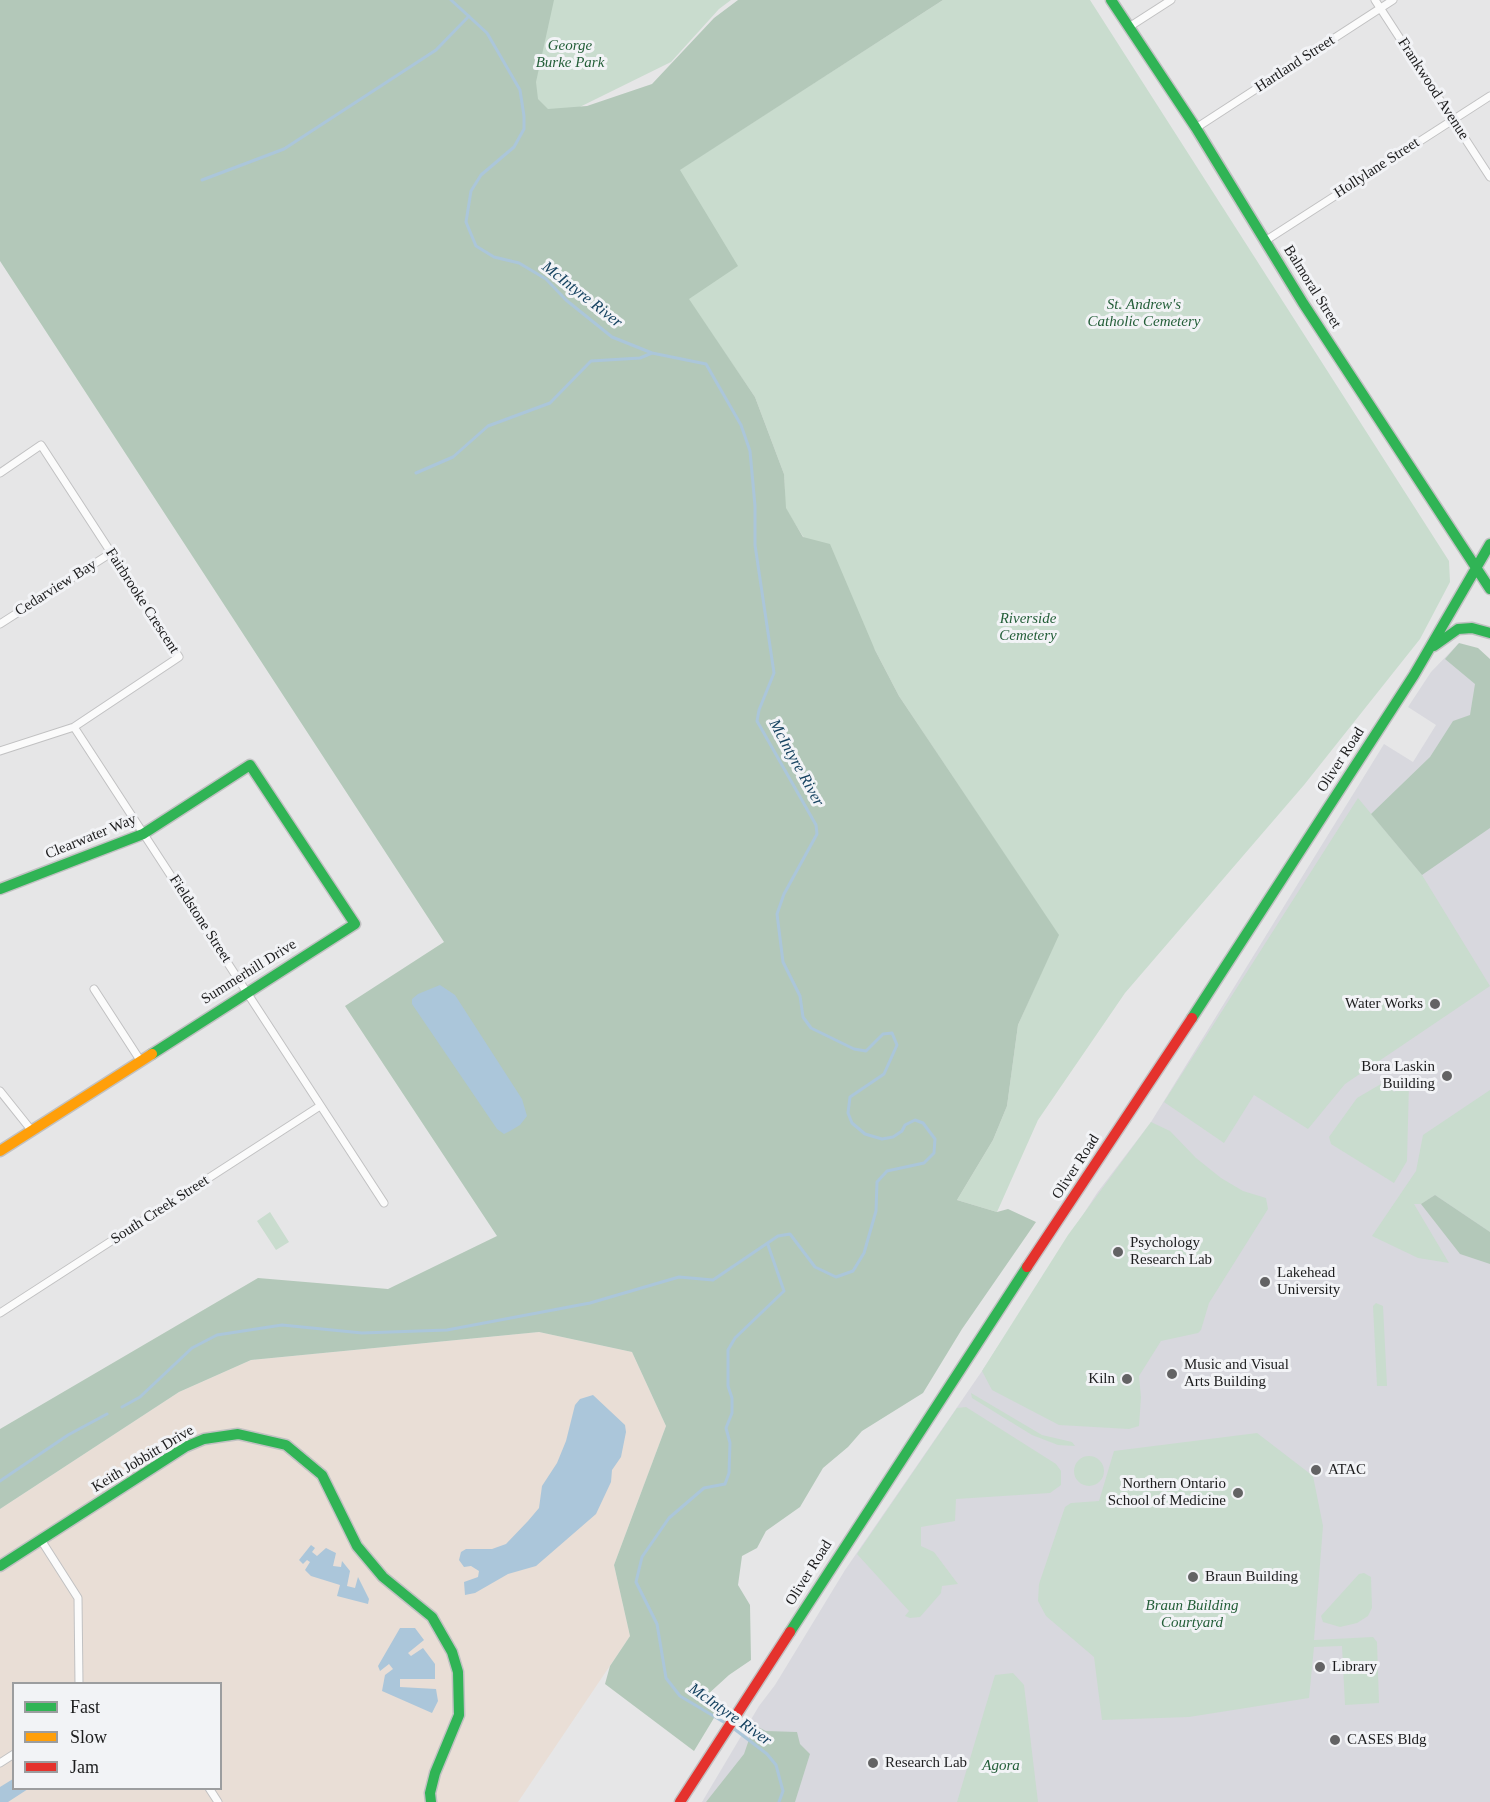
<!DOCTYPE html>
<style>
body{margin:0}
#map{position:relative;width:1490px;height:1802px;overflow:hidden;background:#e6e6e7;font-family:Georgia,serif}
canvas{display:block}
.legend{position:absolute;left:12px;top:1682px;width:210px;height:108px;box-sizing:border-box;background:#f2f3f6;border:2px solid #9c9d9f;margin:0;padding:8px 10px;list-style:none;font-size:18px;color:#1c1c1d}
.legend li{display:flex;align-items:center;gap:12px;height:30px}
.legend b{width:30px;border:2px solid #9c9d9f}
</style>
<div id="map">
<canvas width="1490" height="1802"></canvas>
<ul class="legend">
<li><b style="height:8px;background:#30b455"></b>Fast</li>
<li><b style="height:8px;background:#ff9f0a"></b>Slow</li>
<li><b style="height:8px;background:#e5322d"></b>Jam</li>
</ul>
</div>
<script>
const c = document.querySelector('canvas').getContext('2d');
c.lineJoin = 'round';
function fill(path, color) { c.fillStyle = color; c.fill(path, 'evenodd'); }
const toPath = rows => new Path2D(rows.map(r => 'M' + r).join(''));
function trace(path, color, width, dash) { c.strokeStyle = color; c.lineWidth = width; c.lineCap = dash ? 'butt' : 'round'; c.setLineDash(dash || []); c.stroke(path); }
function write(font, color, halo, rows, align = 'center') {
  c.font = font + ' Georgia,serif'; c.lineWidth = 6; c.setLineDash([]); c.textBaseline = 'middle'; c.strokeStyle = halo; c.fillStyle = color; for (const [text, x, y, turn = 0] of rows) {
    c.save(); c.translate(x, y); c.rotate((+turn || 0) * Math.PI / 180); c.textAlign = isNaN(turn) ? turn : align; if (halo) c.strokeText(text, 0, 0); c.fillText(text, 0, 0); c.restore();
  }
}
fill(toPath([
 [1458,644,1490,659,1490,1802,702,1802,759,1706,775,1685,845,1570,982,1371,1097,1193,1151,1122,1384,744,1413,762,1436,725,1408,707,1431,672]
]), '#d8d8de');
fill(toPath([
 [539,1332,632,1352,666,1426,614,1565,630,1636,518,1802,0,1802,0,1509,179,1392,251,1360],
 [14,1684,220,1684,220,1788,14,1788]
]), '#e9ded6');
fill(toPath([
 [462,0,731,0,719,9,671,62,529,132],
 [943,0,1090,0,1449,561,1450,582,1420,639,1304,785,1125,993,1038,1120,997,1212,957,1200,993,1140,1007,1106,1018,1025,1058,935,899,696,875,650,785,508,784,474,755,397,688,299,679,170],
 [1358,798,1422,875,1490,986,1345,1084,1308,1129,1254,1095,1224,1143,1164,1102],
 [1386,1081,1394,1092,1409,1083,1407,1161,1394,1183,1331,1144,1329,1137,1357,1098],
 [1490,1090,1490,1232,1435,1195,1421,1204,1414,1204,1449,1263,1418,1258,1372,1236,1416,1171,1423,1135],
 [1151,1122,1170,1131,1196,1158,1221,1178,1243,1191,1266,1198,1268,1209,1209,1303,1201,1330,1198,1333,1161,1341,1139,1376,1141,1397,1139,1426,1129,1429,1059,1425,992,1390,982,1371,1068,1235],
 [270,1212,289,1242,276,1250,257,1221],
 [1376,1303,1383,1306,1387,1386,1377,1386,1373,1306],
 [971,1393,1042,1435,1072,1442,1075,1446,1058,1445,1032,1435,972,1398],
 [966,1407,1056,1464,1061,1471,1061,1485,1050,1493,956,1499,955,1521,921,1527,921,1546,934,1552,958,1584,942,1586,941,1593,920,1617,910,1618,905,1616,909,1611,857,1554,957,1408],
 [1257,1433,1313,1476,1323,1526,1314,1640,1373,1637,1377,1642,1379,1703,1345,1705,1342,1646,1314,1647,1309,1698,1189,1717,1102,1720,1094,1657,1046,1616,1038,1601,1039,1584,1065,1507,1071,1503,1099,1501,1114,1451],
 '1074 1471a15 15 0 1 1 30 0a15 15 0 1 1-30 0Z',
 [1364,1573,1371,1577,1372,1608,1368,1616,1357,1623,1340,1627,1323,1622,1321,1616,1359,1574],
 [1013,1673,1024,1685,1038,1802,957,1802,995,1675]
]), '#c9dcce');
fill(toPath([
 [0,0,554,0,536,82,538,99,548,109,587,106,652,84,714,18,738,0,943,0,680,170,738,266,689,299,755,397,784,474,786,508,803,537,830,544,875,650,899,696,1059,935,1018,1025,1007,1106,993,1140,957,1200,997,1212,1008,1209,1036,1222,962,1329,923,1393,862,1431,848,1447,823,1468,800,1507,766,1531,757,1548,742,1556,738,1585,750,1605,751,1660,729,1675,706,1696,720,1708,694,1751,605,1684,610,1666,630,1636,614,1565,666,1426,632,1352,539,1332,251,1360,179,1392,0,1509,0,1429,258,1278,388,1289,497,1236,345,1006,444,942,0,261],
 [1459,643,1478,648,1490,659,1490,828,1422,875,1371,814,1430,757,1453,721,1470,715,1475,684,1445,659],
 [1435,1195,1490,1232,1490,1264,1460,1254,1421,1204],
 [754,1725,766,1731,797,1732,800,1744,810,1754,795,1802,706,1802,744,1754]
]), '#b3c8b9');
fill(toPath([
 [440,985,455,995,522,1099,527,1116,520,1125,510,1131,504,1134,497,1129,412,1004,412,999,418,994],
 [593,1395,625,1425,626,1432,621,1457,612,1470,611,1482,596,1514,536,1566,508,1574,475,1593,465,1595,464,1582,478,1577,479,1571,471,1566,464,1567,459,1560,461,1552,466,1549,492,1549,506,1544,528,1521,539,1508,542,1486,557,1463,566,1441,575,1405,580,1399],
 [311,1545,315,1548,312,1552,317,1556,326,1548,336,1553,333,1566,341,1567,342,1561,350,1571,347,1586,355,1588,358,1577,369,1599,368,1604,337,1596,340,1585,311,1576,305,1570,310,1562,307,1560,303,1564,299,1560],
 [400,1628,415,1628,424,1640,408,1653,411,1656,423,1648,435,1664,435,1679,400,1679,400,1687,436,1689,438,1701,432,1713,382,1691,385,1675,393,1669,389,1664,380,1671,378,1666],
 [13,1779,14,1788,28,1789,8,1802,0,1802,0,1787]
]), '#abc6da');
trace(toPath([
 [202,180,284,149,436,50,469,16],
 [416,473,453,457,488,426,550,403,591,361,640,358,652,353],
 [122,1407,140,1397,192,1348,217,1335,282,1325,362,1333,447,1330,590,1303,679,1277,713,1280,778,1236,790,1234,815,1267,836,1277,853,1271,864,1253,876,1211,877,1182,887,1171,924,1163,934,1153,935,1139,923,1123,915,1120,905,1125,902,1131,893,1137,882,1139,865,1134,852,1123,848,1113,850,1097,884,1074,897,1045,892,1033,883,1034,866,1051,854,1049,811,1028,803,1017,800,996,783,962,777,914,784,894,817,834,816,825,757,721,759,710,774,673,755,545,755,506,750,451,741,425,706,364,652,353,612,337,566,300,546,279,519,263,494,257,476,246,466,222,471,191,481,175,514,147,524,129,524,116,520,90,487,33,451,0],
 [0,1481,68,1435,107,1414],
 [727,1724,680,1696,666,1678,657,1624,636,1582,642,1557,669,1518,704,1488,725,1484,729,1473,730,1443,726,1428,732,1413,732,1398,728,1386,728,1350,735,1338,784,1291,768,1245],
 [733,1728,767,1754,776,1765,783,1791,779,1802]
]), '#abc6da', 3);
const street = toPath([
 [1375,0,1490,177],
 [1129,27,1171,0],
 [1196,128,1393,0],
 [1265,241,1490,96],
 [0,473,41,445,179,657,74,727,0,751],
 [0,624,111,553],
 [74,727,384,1203],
 [94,989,140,1060],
 [0,1091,32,1131],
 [0,1313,320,1106],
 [41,1540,78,1598,79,1684],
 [0,1763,14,1754],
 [209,1788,218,1802]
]);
const fast = toPath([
 [1111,0,1196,128,1303,303,1490,589],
 [1434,646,1458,629,1472,628,1490,633],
 [0,889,143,834,250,765,355,924,152,1054],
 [1192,1018,1414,675,1490,544],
 [0,1566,185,1447,204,1439,238,1434,286,1445,322,1475,357,1546,383,1577,432,1617,452,1652,458,1672,459,1715,435,1773,430,1793,431,1802],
 [790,1632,1027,1267]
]);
const slow = toPath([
 [0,1151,152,1054]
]);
const jam = toPath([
 [1027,1267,1192,1018],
 [680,1802,790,1632]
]);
trace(street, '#c1c1c2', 9);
trace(fast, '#c1c1c2', 13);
trace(slow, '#c1c1c2', 13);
trace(jam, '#c1c1c2', 13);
trace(street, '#fbfbfb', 7);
trace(fast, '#30b455', 10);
trace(slow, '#ff9f0a', 10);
trace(jam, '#e5322d', 10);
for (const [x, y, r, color] of [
 [1435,1004,6,"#636364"],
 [1447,1076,6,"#636364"],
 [1118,1252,6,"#636364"],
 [1265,1282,6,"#636364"],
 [1172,1374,6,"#636364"],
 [1127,1379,6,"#636364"],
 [1316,1470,6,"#636364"],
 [1238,1493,6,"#636364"],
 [1193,1577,6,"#636364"],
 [1320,1667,6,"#636364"],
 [1335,1740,6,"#636364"],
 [873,1763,6,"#636364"]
]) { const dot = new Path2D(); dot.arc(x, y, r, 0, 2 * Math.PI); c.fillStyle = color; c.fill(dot); trace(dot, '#f2f3f6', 2); }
write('italic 15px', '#235e38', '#f2f3f6', [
 ["George",570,46],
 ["Burke Park",570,63],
 ["St. Andrew's",1144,305],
 ["Catholic Cemetery",1144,322],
 ["Riverside",1028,619],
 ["Cemetery",1028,636],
 ["Braun Building",1192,1606],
 ["Courtyard",1192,1623],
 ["Agora",1001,1766]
]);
write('15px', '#1c1c1d', '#f2f3f6', [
 ["Hartland Street",1295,64,-33],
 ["Frankwood Avenue",1433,89,57],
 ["Hollylane Street",1377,168,-33],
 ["Balmoral Street",1312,287,58],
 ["Cedarview Bay",56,588,-32],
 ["Fairbrooke Crescent",142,601,57],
 ["Oliver Road",1341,760,-57],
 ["Clearwater Way",91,837,-22],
 ["Fieldstone Street",200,919,57],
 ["Summerhill Drive",249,972,-32],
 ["Oliver Road",1076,1167,-57],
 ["South Creek Street",160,1210,-33],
 ["Keith Jobbitt Drive",143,1459,-31],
 ["Oliver Road",809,1573,-58]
]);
write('15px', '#1c1c1d', '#f2f3f6', [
 ["Water Works",1423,1004,"right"],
 ["Bora Laskin",1435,1067,"right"],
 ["Building",1435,1084,"right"],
 ["Psychology",1130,1243],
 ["Research Lab",1130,1260],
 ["Lakehead",1277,1273],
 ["University",1277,1290],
 ["Music and Visual",1184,1365],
 ["Arts Building",1184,1382],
 ["Kiln",1115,1379,"right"],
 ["ATAC",1328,1470],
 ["Northern Ontario",1226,1484,"right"],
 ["School of Medicine",1226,1501,"right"],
 ["Braun Building",1205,1577],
 ["Library",1332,1667],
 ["CASES Bldg",1347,1740],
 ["Research Lab",885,1763]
], 'left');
write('italic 16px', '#154260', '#f2f3f6', [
 ["McIntyre River",582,295,38],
 ["McIntyre River",796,763,61],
 ["McIntyre River",730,1715,35]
]);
</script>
